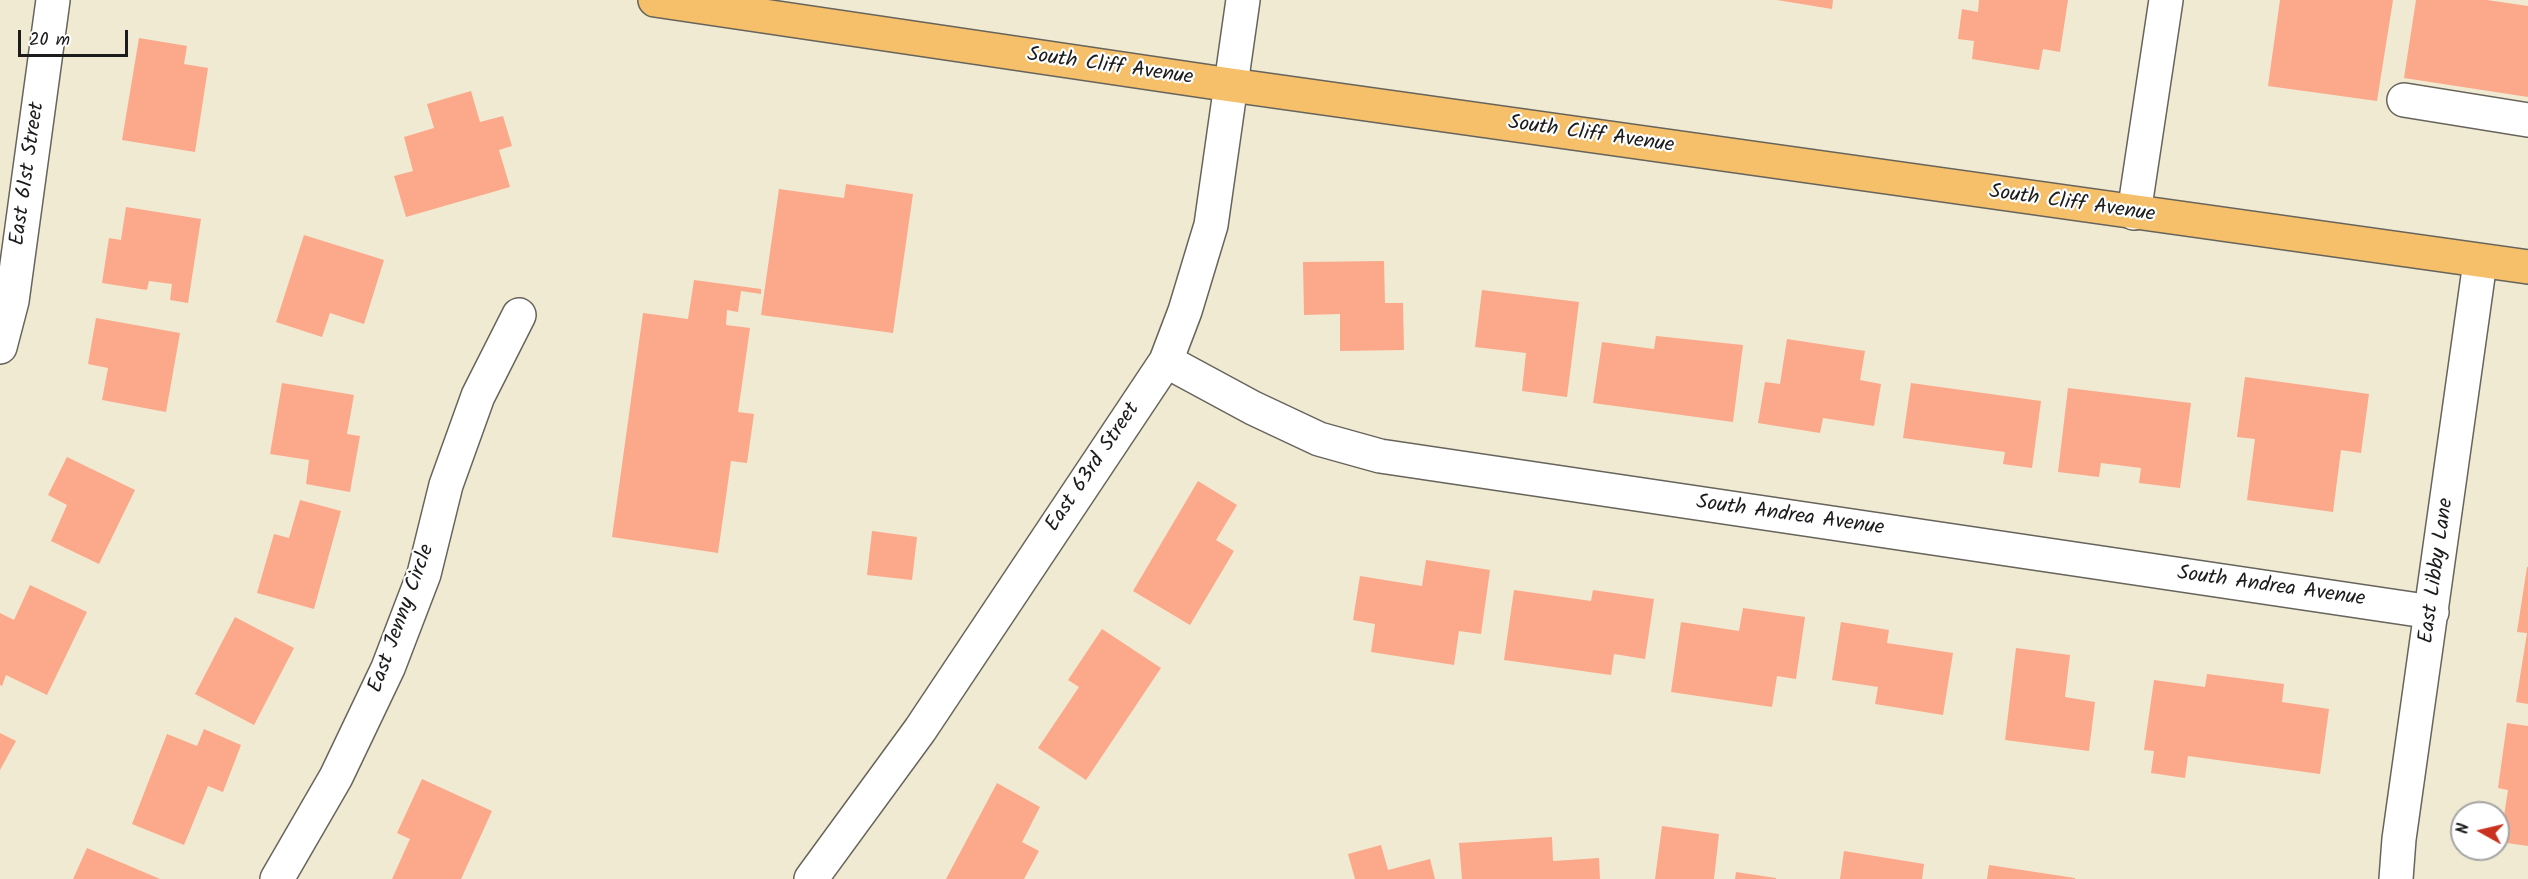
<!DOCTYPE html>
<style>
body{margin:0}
#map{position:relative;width:2528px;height:879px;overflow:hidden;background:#f1ead2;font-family:Kalam,sans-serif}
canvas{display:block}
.north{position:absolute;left:2450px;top:801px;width:60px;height:60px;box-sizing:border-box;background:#fff;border:2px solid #a4a4a4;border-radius:50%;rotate:278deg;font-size:16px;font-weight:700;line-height:24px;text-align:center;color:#1c1c1c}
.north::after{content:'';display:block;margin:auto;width:21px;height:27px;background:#c8321e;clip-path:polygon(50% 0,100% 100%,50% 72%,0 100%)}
.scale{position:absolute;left:18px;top:30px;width:110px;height:27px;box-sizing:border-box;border:3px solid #1c1c1c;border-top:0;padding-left:8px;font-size:18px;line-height:21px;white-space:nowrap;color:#1c1c1c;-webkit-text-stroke:4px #fff;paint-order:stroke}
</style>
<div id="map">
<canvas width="2528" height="879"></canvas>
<div class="north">N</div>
<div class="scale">20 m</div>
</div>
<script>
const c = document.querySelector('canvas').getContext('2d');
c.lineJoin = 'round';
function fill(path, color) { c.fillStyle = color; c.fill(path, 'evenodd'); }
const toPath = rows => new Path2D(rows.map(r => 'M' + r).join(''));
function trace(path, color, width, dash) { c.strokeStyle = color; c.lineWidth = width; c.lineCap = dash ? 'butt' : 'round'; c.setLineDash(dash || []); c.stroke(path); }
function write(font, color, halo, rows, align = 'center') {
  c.font = font + ' Kalam,sans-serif'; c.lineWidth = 4.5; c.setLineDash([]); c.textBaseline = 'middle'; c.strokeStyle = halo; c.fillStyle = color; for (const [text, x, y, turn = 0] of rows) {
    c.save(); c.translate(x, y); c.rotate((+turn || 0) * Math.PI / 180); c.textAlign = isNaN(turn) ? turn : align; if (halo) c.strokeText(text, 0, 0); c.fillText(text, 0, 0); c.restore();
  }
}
fill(toPath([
 [1777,0,1833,0,1832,9],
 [1979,0,2068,0,2060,52,2043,49,2039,70,1972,59,1974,41,1958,39,1962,9,1978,12],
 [2280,0,2393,0,2377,101,2268,86],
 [2416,0,2487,0,2528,6,2528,97,2404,78],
 [139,38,187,46,184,64,208,68,195,152,122,140],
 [471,91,480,122,503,116,512,146,499,150,510,187,406,217,394,176,413,171,404,137,434,128,427,104],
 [846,184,913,194,893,333,761,315,779,189,844,198],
 [126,207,201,219,188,303,170,300,172,284,149,281,147,290,102,283,109,238,121,240],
 [304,235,384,260,364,324,330,313,322,337,276,322],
 [1384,261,1385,303,1403,303,1404,350,1340,351,1340,314,1304,315,1303,262],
 [694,280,761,289,761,294,741,291,738,312,727,310,726,325,750,328,738,412,754,414,747,463,731,461,718,553,612,537,643,313,688,319],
 [1482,290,1579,302,1567,397,1522,391,1526,353,1475,347],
 [96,318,180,333,166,412,102,400,108,368,88,364],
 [1656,336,1743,345,1733,422,1593,403,1602,342,1654,349],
 [1787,339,1865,351,1860,380,1881,384,1874,426,1823,418,1820,433,1758,423,1765,382,1780,384],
 [2245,377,2369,394,2361,453,2341,450,2333,512,2247,500,2255,439,2237,437],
 [282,383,354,395,347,434,360,436,350,492,306,484,309,460,270,454],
 [1911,383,2041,401,2032,468,2003,464,2005,452,1903,438],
 [2068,388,2191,403,2180,488,2139,483,2141,468,2101,463,2099,477,2058,472],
 [67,457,135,490,99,564,51,541,67,505,48,495],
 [1198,481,1237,505,1216,540,1234,551,1190,625,1133,591],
 [300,500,341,511,314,609,257,593,274,534,289,538],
 [872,531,917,537,912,580,867,575],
 [1426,560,1490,570,1481,634,1459,631,1454,665,1371,652,1375,624,1353,620,1360,576,1422,586],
 [2527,567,2528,567,2528,704,2516,702,2527,633,2517,632],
 [30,585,87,612,47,695,6,675,2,686,0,685,0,613,14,620],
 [1514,590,1591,601,1593,590,1654,599,1645,659,1614,654,1611,675,1504,660],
 [1743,608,1805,617,1796,679,1777,676,1772,707,1671,692,1681,622,1739,631],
 [235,617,294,648,254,725,195,694],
 [1841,622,1889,630,1887,643,1953,653,1943,715,1875,704,1878,687,1832,680],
 [1102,629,1161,668,1086,780,1038,748,1079,687,1068,680],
 [2016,648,2070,655,2065,697,2095,702,2089,751,2005,740],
 [2207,674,2284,684,2282,702,2329,709,2320,774,2188,756,2185,778,2151,773,2154,751,2144,750,2154,680,2205,687],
 [2507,723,2528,726,2528,846,2500,842,2508,790,2498,788],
 [204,729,241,745,223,792,208,786,184,845,132,824,167,734,197,746],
 [0,733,16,741,0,770],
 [422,779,492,811,461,879,392,879,410,839,397,833],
 [997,783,1040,807,1022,842,1039,851,1024,879,946,879],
 [1662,826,1719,834,1714,879,1655,879],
 [1552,837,1553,861,1599,858,1600,879,1462,879,1459,843],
 [1381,845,1388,870,1430,859,1435,879,1355,879,1348,854],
 [87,848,160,879,73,879],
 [1844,851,1924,864,1922,879,1840,879],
 [1989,865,2075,878,2075,879,1987,879],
 [1736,872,1776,878,1776,879,1735,879]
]), '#fba88b');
const minor = toPath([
 [2404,100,2528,120],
 [2134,213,2166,0],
 [0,347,12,301,53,0],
 [1166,361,1253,408,1319,439,1380,456,2432,612],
 [277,879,336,777,388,668,424,574,446,485,478,396,519,315],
 [811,879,920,730,1166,361,1185,311,1211,225,1243,0],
 [2396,879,2399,839,2480,262]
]);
const major = toPath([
 [655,0,1231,85,2528,267]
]);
trace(minor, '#67645c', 36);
trace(major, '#67645c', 36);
trace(minor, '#fff', 33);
trace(major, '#f6c06b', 33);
write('21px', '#1c1c1c', '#fff', [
 ["South Cliff Avenue",1110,68,8],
 ["South Cliff Avenue",1591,136,8],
 ["East 61st Street",29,174,-82],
 ["South Cliff Avenue",2072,205,8],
 ["East 63rd Street",1094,468,-56],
 ["South Andrea Avenue",1790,517,8],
 ["East Libby Lane",2438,571,-82],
 ["South Andrea Avenue",2271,588,8],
 ["East Jenny Circle",403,619,-70]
]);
</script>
